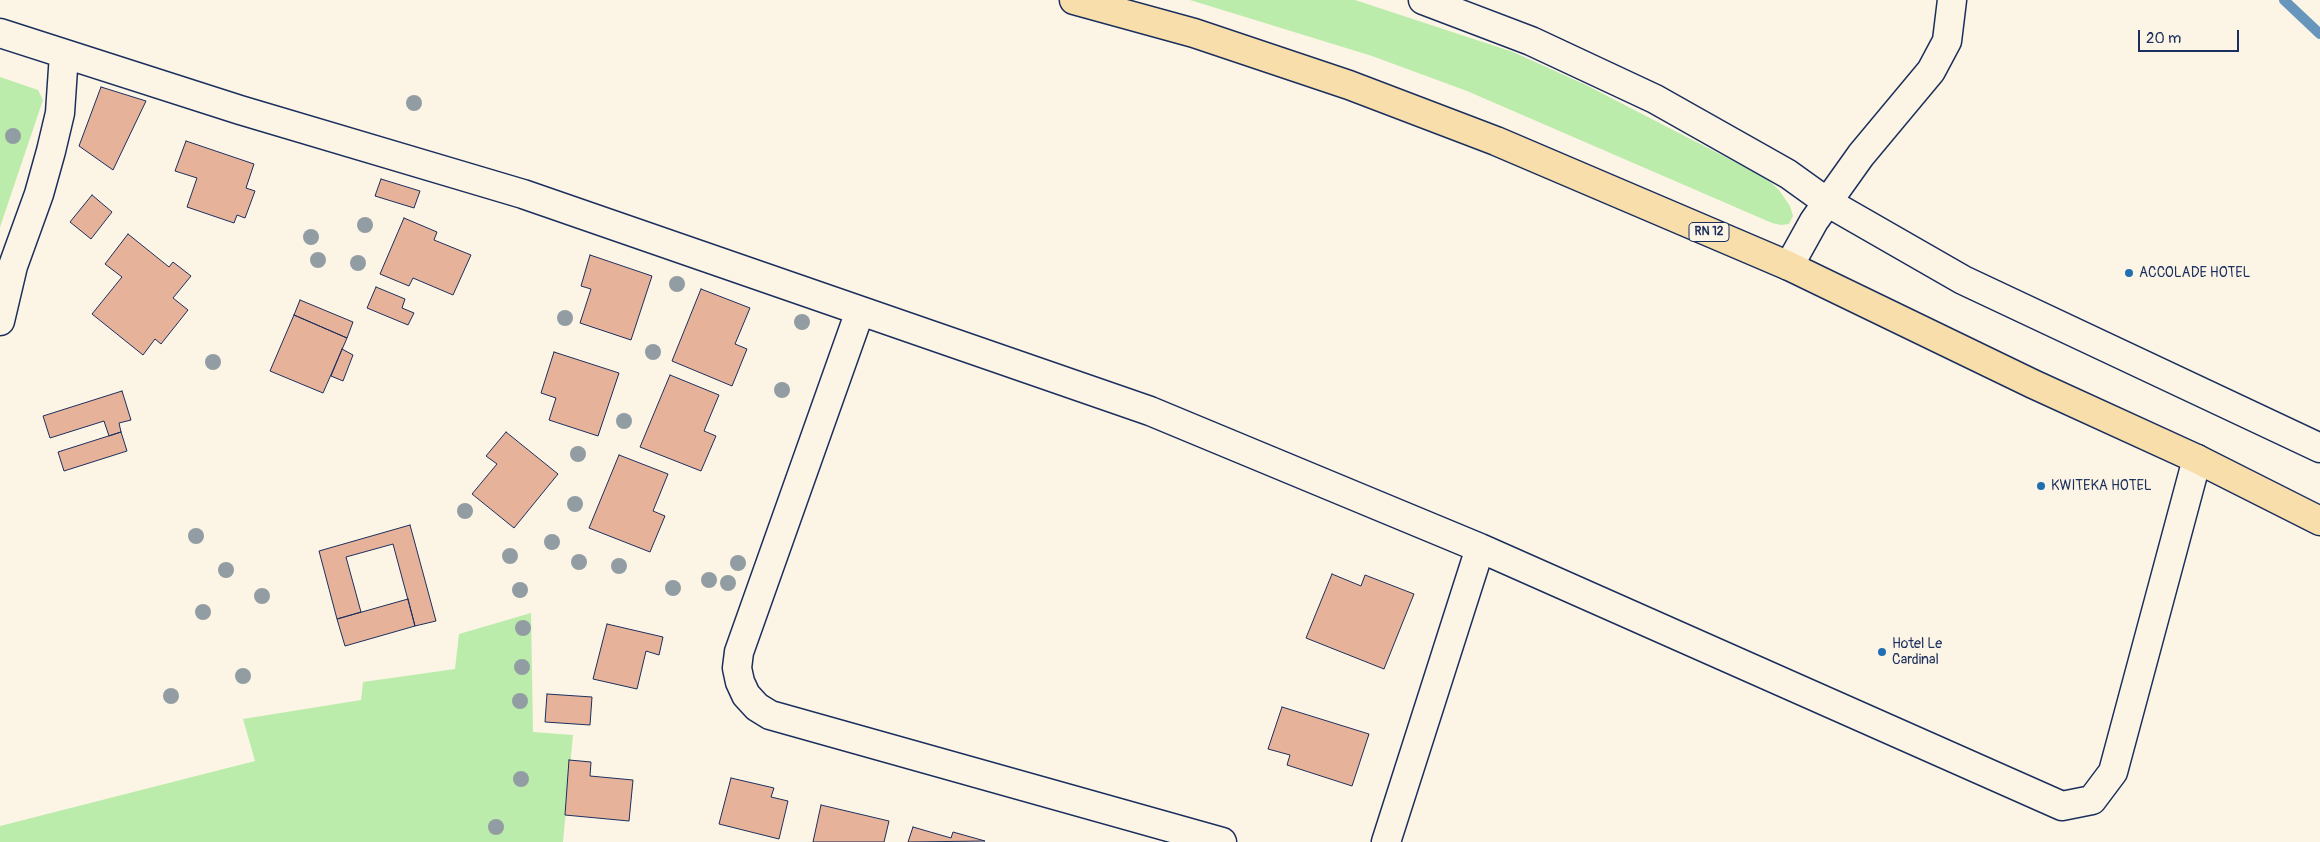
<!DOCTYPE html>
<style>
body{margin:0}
#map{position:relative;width:2320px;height:842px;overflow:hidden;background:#fcf5e5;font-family:Pangolin,sans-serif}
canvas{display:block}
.scale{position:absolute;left:2138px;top:30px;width:101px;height:22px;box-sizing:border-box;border:2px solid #1b2f5e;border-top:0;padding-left:6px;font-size:15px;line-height:18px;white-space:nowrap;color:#1b2f5e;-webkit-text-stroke:4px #fcf5e5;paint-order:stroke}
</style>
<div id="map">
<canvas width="2320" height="842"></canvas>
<div class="scale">20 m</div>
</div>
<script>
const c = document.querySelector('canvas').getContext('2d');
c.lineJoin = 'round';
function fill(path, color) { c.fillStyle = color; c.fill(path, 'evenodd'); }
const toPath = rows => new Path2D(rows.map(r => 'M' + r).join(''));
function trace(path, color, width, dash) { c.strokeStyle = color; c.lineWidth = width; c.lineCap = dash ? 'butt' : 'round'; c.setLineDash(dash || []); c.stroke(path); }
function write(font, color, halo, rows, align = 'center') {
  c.font = font + ' Pangolin,sans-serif'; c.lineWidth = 5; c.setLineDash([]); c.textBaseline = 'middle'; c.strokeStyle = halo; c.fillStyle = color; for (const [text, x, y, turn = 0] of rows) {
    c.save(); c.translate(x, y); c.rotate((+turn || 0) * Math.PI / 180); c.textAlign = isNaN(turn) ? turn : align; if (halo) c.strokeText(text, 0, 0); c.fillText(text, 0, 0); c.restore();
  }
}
fill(toPath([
 [1190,0,1355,0,1513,52,1586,85,1766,178,1779,190,1790,206,1793,216,1789,224,1781,225,1772,223,1467,91,1372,56],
 [0,77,38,90,43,100,0,227],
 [531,613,533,732,573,735,563,842,0,842,0,826,255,761,243,719,361,700,363,682,455,669,459,634]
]), '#bbecab');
trace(toPath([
 [2284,0,2320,34]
]), '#6795bc', 10);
const building = toPath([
 [101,87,146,101,113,170,79,146,101,87],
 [186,141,254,164,246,188,255,191,245,218,237,215,234,223,187,207,197,178,175,171,186,141],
 [381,179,420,191,414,208,375,196,381,179],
 [92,195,112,212,91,239,70,222,92,195],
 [404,218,437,232,434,240,471,255,453,295,413,278,409,286,380,274,404,218],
 [128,234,169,267,173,262,191,276,173,298,188,310,161,344,155,339,143,355,92,314,122,277,105,264,128,234],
 [590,255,652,276,631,340,580,323,591,289,581,286,590,255],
 [376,287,405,299,402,308,414,313,408,325,367,308,376,287],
 [701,289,750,308,735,344,747,349,732,386,672,361,701,289],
 [300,300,353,322,347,338,294,315,300,300],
 [294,315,347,338,323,393,270,371,294,315],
 [342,349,353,355,343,381,331,376,342,349],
 [554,352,619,373,598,436,549,420,556,398,541,393,554,352],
 [670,375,719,395,704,431,716,436,701,471,640,447,670,375],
 [122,391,131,420,119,423,121,432,109,436,104,421,50,438,43,416,122,391],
 [121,432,127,451,64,471,58,452,121,432],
 [506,432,558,474,514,528,472,494,497,464,486,456,506,432],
 [619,455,668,474,653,511,665,516,650,552,589,528,619,455],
 [410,525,436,621,415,626,393,544,346,557,361,612,337,619,319,551,410,525],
 [1332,574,1361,586,1365,575,1414,594,1384,669,1306,638,1332,574],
 [408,599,415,626,345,646,337,619,408,599],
 [607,624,663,637,659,655,646,651,637,689,593,679,607,624],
 [547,694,592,697,590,725,545,722,547,694],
 [1282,707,1369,734,1352,786,1287,765,1290,755,1268,749,1282,707],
 [569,760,591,762,590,776,633,780,629,821,565,815,569,760],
 [731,778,774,788,771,797,788,801,779,839,719,824,731,778],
 [821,805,889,821,884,842,813,842,821,805],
 [913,827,951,838,953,832,985,841,908,842,913,827]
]);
fill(building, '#e7b29a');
trace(building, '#1b2f5e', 1);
const minor = toPath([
 [1423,0,1531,41,1655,99,1788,174,1827,202,1963,280,2320,448],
 [0,33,240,110,523,194,1150,411,1480,548,2062,806,2092,800,2113,772,2197,459],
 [1789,266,1814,221,1861,155,1931,71,1947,41,1952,0],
 [860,311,739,652,737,668,740,682,746,695,757,707,770,715,1222,842],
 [0,321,13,266,39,194,51,151,60,113,64,54],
 [1386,842,1480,548]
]);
const major = toPath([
 [1074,0,1194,33,1349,85,1496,141,1789,266,2033,384,2197,459,2320,521]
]);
trace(minor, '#1b2f5e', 31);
trace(major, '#1b2f5e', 31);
trace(minor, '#fcf5e5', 28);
trace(major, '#f8deab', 28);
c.fillStyle = '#929da3';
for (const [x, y] of [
 [414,103],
 [13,136],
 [365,225],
 [311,237],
 [318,260],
 [358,263],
 [677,284],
 [565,318],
 [802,322],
 [653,352],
 [213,362],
 [782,390],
 [624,421],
 [578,454],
 [575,504],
 [465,511],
 [196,536],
 [552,542],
 [510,556],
 [579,562],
 [738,563],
 [619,566],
 [226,570],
 [709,580],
 [728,583],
 [673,588],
 [520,590],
 [262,596],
 [203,612],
 [523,628],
 [522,667],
 [243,676],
 [171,696],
 [520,701],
 [521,779],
 [496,827]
]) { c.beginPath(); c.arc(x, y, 8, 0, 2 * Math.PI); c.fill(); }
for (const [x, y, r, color] of [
 [2129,273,5,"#1f6fb2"],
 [2041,486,5,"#1f6fb2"],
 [1882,652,5,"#1f6fb2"]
]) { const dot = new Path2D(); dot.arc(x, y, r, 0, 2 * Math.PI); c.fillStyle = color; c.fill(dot); trace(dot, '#fcf5e5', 2); }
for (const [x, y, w] of [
 [1709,232,40]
]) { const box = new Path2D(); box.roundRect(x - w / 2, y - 9.5, w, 19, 4); c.fillStyle = '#fcf5e5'; c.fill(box); trace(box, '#1b2f5e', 1); }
write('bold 12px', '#1b2f5e', null, [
 ["RN 12",1709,232]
]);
write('14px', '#1b2f5e', '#fcf5e5', [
 ["ACCOLADE HOTEL",2139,273],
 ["KWITEKA HOTEL",2051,486],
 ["Hotel Le",1892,644],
 ["Cardinal",1892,660]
], 'left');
</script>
